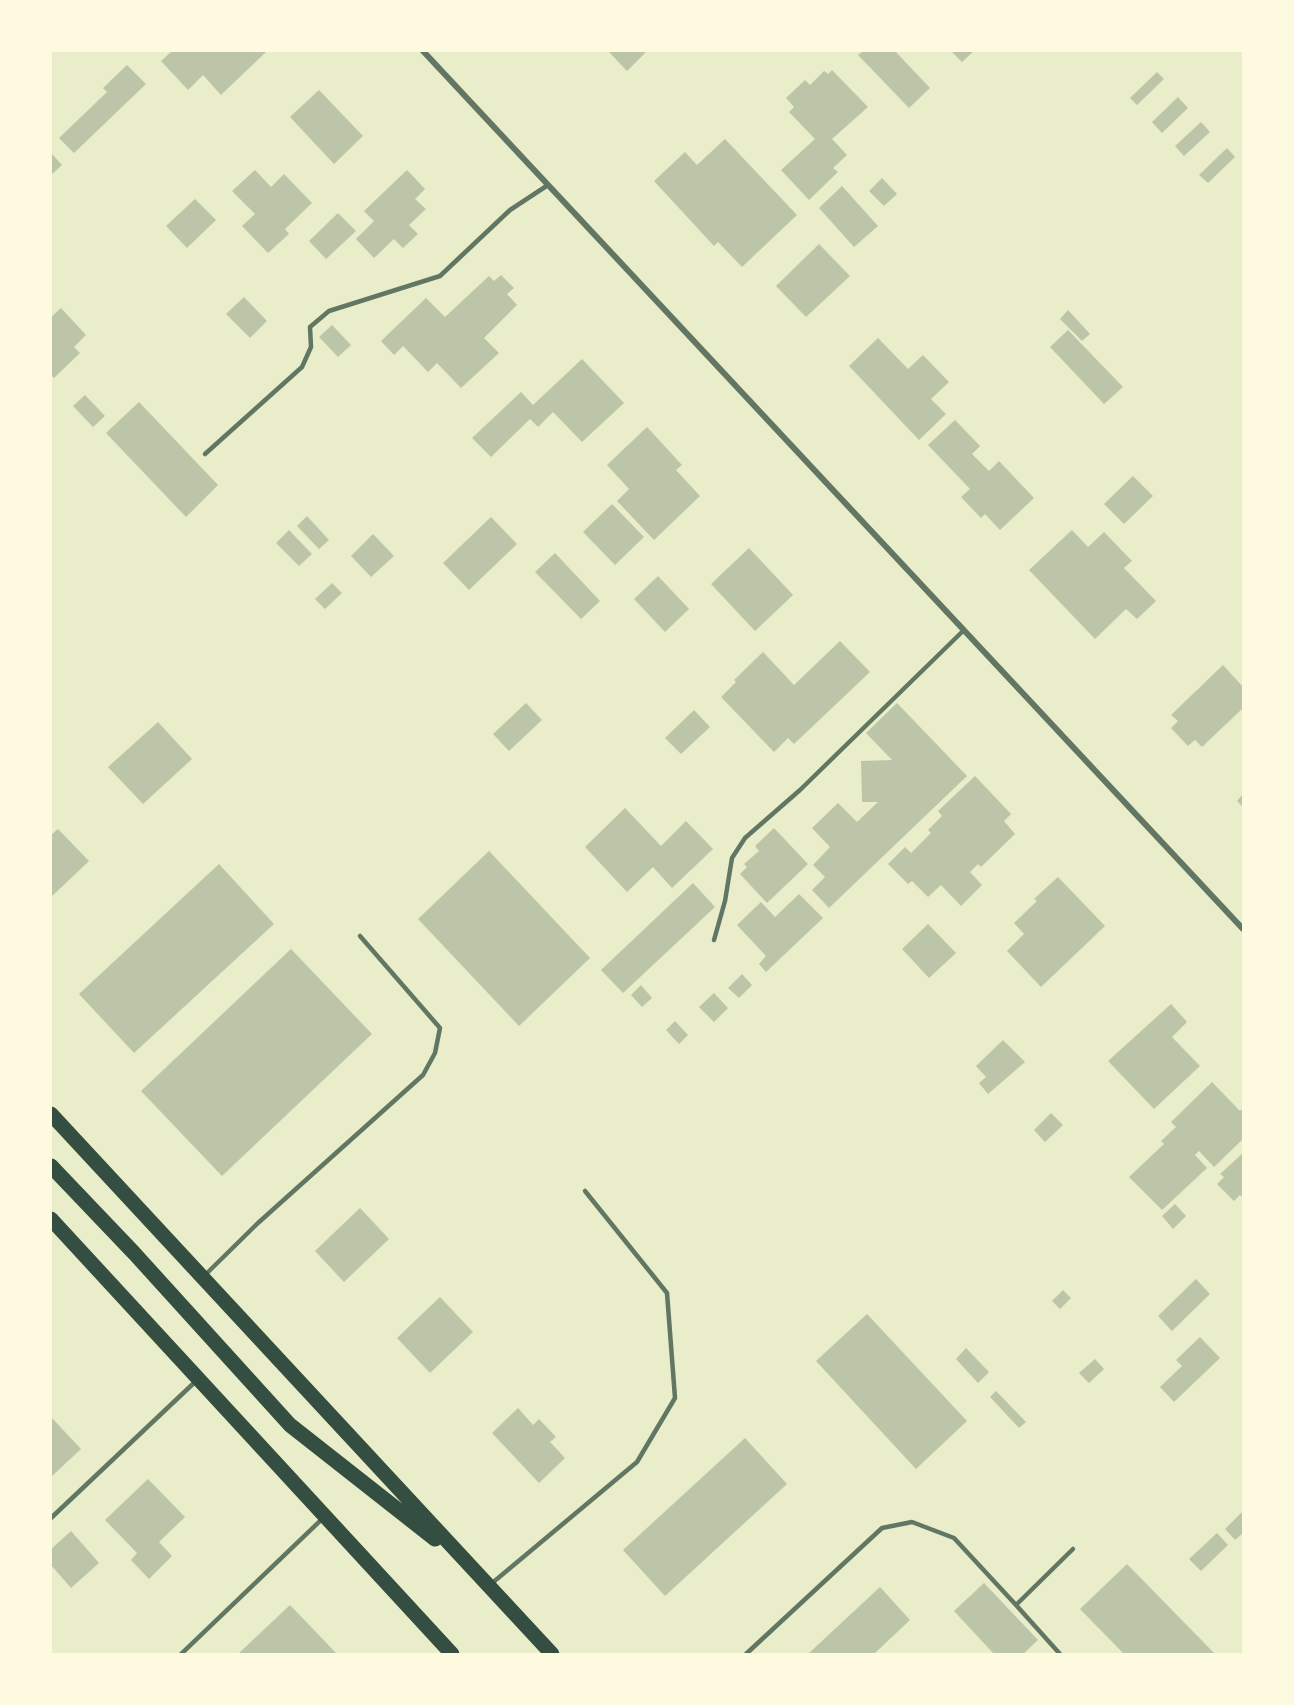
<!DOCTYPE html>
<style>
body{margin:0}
#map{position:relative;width:1294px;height:1705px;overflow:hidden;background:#e9edc9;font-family:"DejaVu Sans",sans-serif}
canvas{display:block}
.frame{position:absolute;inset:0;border:52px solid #fefae0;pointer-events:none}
</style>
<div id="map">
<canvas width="1294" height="1705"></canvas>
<div class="frame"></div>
</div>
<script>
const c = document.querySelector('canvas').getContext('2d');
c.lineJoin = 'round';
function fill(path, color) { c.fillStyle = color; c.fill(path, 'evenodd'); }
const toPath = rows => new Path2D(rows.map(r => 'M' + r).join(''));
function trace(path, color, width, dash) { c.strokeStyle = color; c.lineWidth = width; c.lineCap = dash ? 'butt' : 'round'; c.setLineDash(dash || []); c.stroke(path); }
fill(toPath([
 [172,51,267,51,221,95,203,75,188,90,161,61],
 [608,51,647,51,627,71],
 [863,51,895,51,930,88,909,108,858,55],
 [951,51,974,51,962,62],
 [127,65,146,84,74,153,59,138,107,92,103,88],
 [832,70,868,107,832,139,847,155,833,168,838,172,809,200,781,170,815,139,789,112,794,107,786,98,805,80,810,85,824,71,828,74],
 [1157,72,1164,79,1137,105,1130,98],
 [319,90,363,136,334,164,290,117],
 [1178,97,1188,108,1162,133,1152,122],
 [1201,122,1210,132,1184,156,1175,146],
 [725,139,797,215,742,267,718,242,714,246,654,181,685,152,697,165],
 [1227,148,1235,157,1208,183,1199,175],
 [51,153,62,165,51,175],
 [255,170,271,187,284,174,312,203,285,229,289,234,268,253,242,226,255,214,232,191],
 [407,170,425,189,415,199,426,209,409,225,418,234,403,248,394,239,374,258,356,239,374,221,364,211],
 [882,178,897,194,884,206,869,191],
 [842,186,878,226,854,247,819,208],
 [195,199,216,220,187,248,166,226],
 [338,213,356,231,326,259,309,241],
 [819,244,850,276,806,317,776,286],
 [501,275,514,288,507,294,517,305,484,338,499,353,461,388,437,363,428,372,403,346,394,355,381,341,426,298,445,317,489,276,494,281],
 [244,297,267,321,250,338,226,314],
 [61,308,86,335,74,347,80,353,54,378,51,375,51,317],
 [1068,310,1090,334,1082,341,1060,319],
 [332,325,351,345,338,357,319,337],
 [1068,330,1123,387,1104,404,1050,347],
 [878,338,908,369,923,355,949,382,931,399,946,414,919,440,849,366],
 [582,359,624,403,582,442,553,412,538,427,530,419,491,457,472,438,521,392,533,405],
 [85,395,105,416,93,427,73,406],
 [139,402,218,485,186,517,106,433],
 [955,420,980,446,972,454,989,471,999,461,1034,498,1000,530,985,514,981,518,961,497,970,489,928,445],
 [647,427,682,465,676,470,700,496,654,540,617,501,629,489,607,465],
 [1133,476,1153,496,1124,524,1104,504],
 [612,504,644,537,615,565,583,532],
 [307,516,329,540,319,549,297,526],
 [491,517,517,544,469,590,443,563],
 [289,530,312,554,299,566,276,543],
 [1072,530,1088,547,1104,532,1132,561,1124,568,1156,601,1137,619,1126,609,1095,639,1029,570],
 [373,534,394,556,371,577,351,556],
 [749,548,793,595,755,631,711,584],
 [555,553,600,601,581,619,535,572],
 [658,576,689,609,665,632,634,599],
 [332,583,342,593,325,609,315,599],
 [840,641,870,672,794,744,788,738,774,752,721,697,736,682,734,680,763,652,794,685],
 [1223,665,1243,687,1243,708,1202,747,1195,740,1188,746,1171,728,1178,721,1171,715],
 [526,703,542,720,509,751,493,734],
 [897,703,967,776,829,908,812,890,825,877,813,865,830,847,812,828,838,803,857,822,878,802,862,802,861,761,892,760,866,733],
 [694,710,710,727,681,754,665,738],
 [158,722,192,759,143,804,108,767],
 [975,776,1011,814,1004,821,1015,834,981,867,978,864,970,872,982,885,961,906,941,885,928,897,912,881,908,884,888,864,905,847,911,853,931,833,928,830,942,816,938,811],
 [1243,794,1243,807,1237,801],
 [625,808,661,846,686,821,713,849,672,888,653,867,627,892,585,847],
 [774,828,808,864,767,903,740,874,747,867,744,864,759,851,755,846],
 [58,829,89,861,51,897,51,835],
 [489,851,590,958,519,1026,418,919],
 [219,864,274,924,134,1053,79,994],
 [1058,877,1105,926,1041,987,1007,951,1024,934,1014,923,1037,901,1034,899],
 [693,883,715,907,623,993,601,970],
 [799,894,823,918,766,972,759,964,766,956,737,925,761,902,775,917],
 [928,924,956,953,929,978,902,949],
 [291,949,372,1034,222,1176,141,1091],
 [742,974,752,985,739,998,728,988],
 [641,985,652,998,642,1007,631,995],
 [714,993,728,1008,714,1022,699,1007],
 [1171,1004,1187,1022,1172,1037,1200,1066,1154,1109,1108,1061],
 [675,1021,688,1035,679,1044,666,1030],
 [1003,1040,1025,1062,988,1094,979,1083,986,1077,976,1066],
 [1212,1082,1240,1111,1243,1108,1243,1139,1214,1167,1199,1151,1195,1155,1207,1168,1162,1210,1129,1177,1164,1144,1161,1141,1176,1127,1171,1122],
 [1051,1113,1063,1125,1045,1142,1034,1130],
 [1243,1153,1243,1198,1240,1195,1234,1201,1217,1184,1224,1177,1220,1174],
 [1175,1204,1186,1216,1173,1229,1162,1216],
 [360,1208,389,1239,344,1282,315,1251],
 [1196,1279,1210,1294,1172,1331,1158,1316],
 [1063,1290,1071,1298,1060,1309,1052,1301],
 [440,1297,473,1332,430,1373,397,1338],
 [867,1314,967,1421,916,1469,816,1361],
 [1200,1337,1220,1358,1174,1402,1160,1387,1182,1366,1176,1360],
 [966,1348,989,1372,978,1383,956,1359],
 [1095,1359,1104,1369,1089,1383,1079,1373],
 [996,1391,1026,1422,1019,1428,990,1397],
 [518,1408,533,1425,539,1419,556,1437,550,1442,565,1458,539,1483,492,1433],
 [51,1417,81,1449,51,1477],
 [745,1438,787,1484,665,1596,623,1550],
 [148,1479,185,1517,159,1542,172,1556,149,1579,131,1560,137,1553,105,1520],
 [1243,1511,1243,1533,1235,1540,1225,1529],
 [71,1531,99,1563,71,1588,51,1565,51,1549],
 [1217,1533,1228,1545,1201,1571,1189,1559],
 [1127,1564,1215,1654,1124,1654,1080,1609],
 [984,1583,1038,1640,1023,1654,994,1654,954,1611],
 [880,1587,910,1620,874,1654,808,1654],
 [290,1605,337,1654,238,1654]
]), '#bcc5a7');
trace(toPath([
 [205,454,302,367,311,347,310,327,329,311,440,276,510,210,548,185],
 [714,940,725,901,732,858,745,838,800,790,964,630],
 [204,1276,258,1223,423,1075,435,1053,440,1028,360,936],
 [51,1518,196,1381],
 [491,1584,637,1462,675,1398,667,1293,585,1191],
 [181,1654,323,1518],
 [746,1654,882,1528,912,1522,954,1538,1016,1605],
 [1060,1654,1016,1605,1073,1549]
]), '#617663', 4.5);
trace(toPath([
 [423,51,1243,929]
]), '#617663', 6);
trace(toPath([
 [51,1114,552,1654],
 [51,1166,134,1253,290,1425,435,1539],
 [51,1219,452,1654]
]), '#344e41', 15);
</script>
